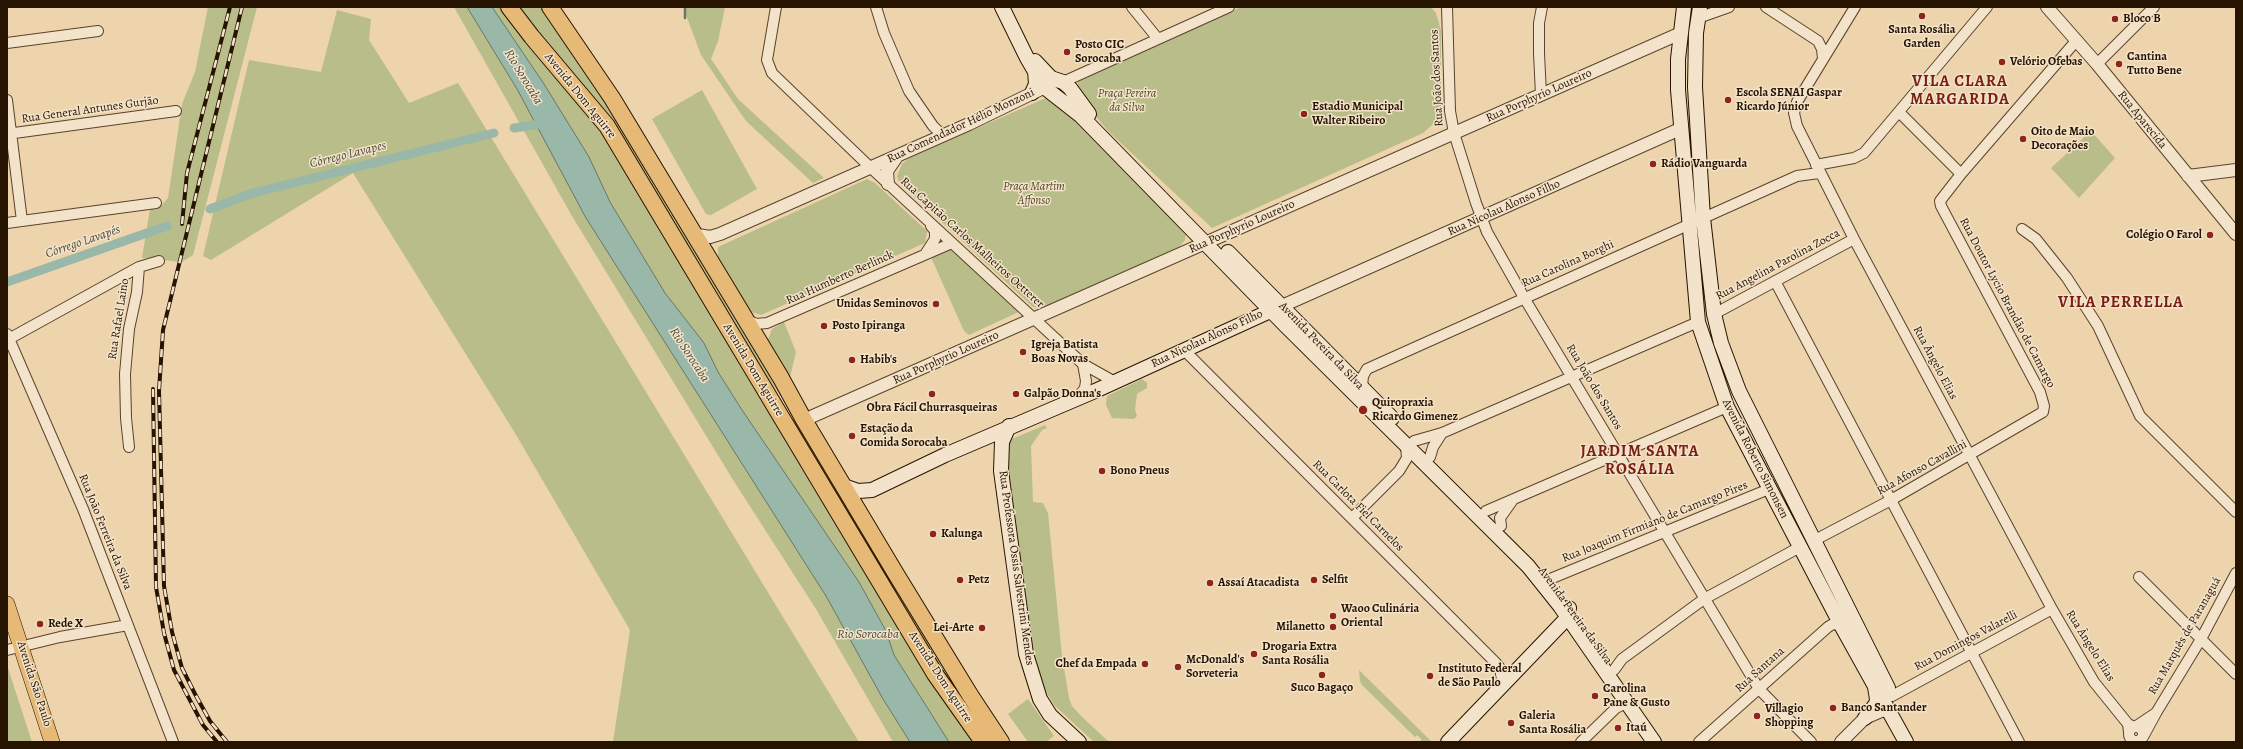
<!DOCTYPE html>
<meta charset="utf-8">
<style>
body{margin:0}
#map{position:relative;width:2243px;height:749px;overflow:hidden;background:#edd4ad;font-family:Alegreya,serif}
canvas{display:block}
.frame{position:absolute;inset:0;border:8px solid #271400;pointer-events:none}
</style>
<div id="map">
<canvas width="2243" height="749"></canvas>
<div class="frame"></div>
</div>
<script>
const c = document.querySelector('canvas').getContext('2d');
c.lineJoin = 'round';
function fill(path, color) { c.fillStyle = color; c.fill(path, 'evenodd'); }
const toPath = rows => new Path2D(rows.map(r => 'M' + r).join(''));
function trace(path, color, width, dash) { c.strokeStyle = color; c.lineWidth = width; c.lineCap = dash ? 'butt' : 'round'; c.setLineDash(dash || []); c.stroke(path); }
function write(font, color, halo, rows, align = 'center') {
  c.font = font + ' Alegreya,serif'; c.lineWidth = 3; c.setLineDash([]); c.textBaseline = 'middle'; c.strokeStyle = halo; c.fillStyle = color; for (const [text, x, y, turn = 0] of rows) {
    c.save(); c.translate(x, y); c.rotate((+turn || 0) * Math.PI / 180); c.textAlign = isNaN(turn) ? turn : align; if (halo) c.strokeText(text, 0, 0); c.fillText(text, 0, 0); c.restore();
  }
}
fill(toPath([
 [208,7,257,7,193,255,182,262,142,258,150,209,160,207,168,198,182,104,195,72],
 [454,7,504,7,609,137,976,742,893,742,816,609,735,483,572,216],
 [515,7,545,7,578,56,705,262,794,415,765,374,662,209],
 [683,7,725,7,718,41,711,59,738,99,824,178,813,183,746,121,701,55],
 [1241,7,1431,7,1436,13,1441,31,1441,111,1438,117,1432,125,1423,133,1212,228,1109,132,1076,93,1076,87,1079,81],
 [337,10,371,19,369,40,409,103,458,83,859,742,613,742,630,630,515,433,353,173,211,260,203,256,249,60,321,72],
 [702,90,757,189,711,215,706,214,652,119],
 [1048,97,1058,101,1186,232,1185,240,1179,247,1049,305,1038,308,1033,307,899,182,897,176,902,164,909,158],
 [2091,131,2115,158,2079,198,2051,168],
 [867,179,875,183,927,231,925,243,761,315,751,312,718,256,718,247],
 [951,246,1023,310,969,335,964,331,930,255],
 [784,322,796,352,790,377,788,377,767,342,772,329],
 [1142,379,1147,383,1147,388,1137,394,1135,410,1137,416,1134,419,1112,418,1106,405,1107,396],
 [793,420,801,424,995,742,989,742,934,663,791,421],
 [1045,425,1047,428,1042,430,1031,446,1033,502,1043,503,1048,513,1062,656,1069,698,1072,706,1082,717,1109,742,1094,742,1054,705,1043,686,1035,663,1006,455,1007,445,1012,439],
 [7,665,32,742,7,742],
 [1359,670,1432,742,1421,742,1421,739,1417,735,1415,737,1362,685,1360,681],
 [1028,699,1054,736,1046,742,1028,742,1008,714]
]), '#b8bd8a');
const water = toPath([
 [467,7,492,7,544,84,589,157,610,202,665,293,704,343,718,372,742,410,859,582,886,631,894,655,949,742,910,742,883,699,826,596,586,218,517,89,467,7]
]);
fill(water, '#99b8a9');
trace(water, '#6b7665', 1);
trace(toPath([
 [685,18,685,7]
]), '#6b7665', 2.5);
trace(toPath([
 [514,128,547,123],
 [210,209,253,193,494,133],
 [7,282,167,226]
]), '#99b8a9', 9);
const minor = toPath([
 [776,7,767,60,772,73,871,168,1083,364,1115,382],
 [876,7,884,33,909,91,933,126,943,136],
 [1132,7,1158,39],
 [1447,7,1450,111,1454,133,1476,203,1487,232,1526,301,1759,689,1811,742],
 [1766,7,1818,41,1822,49,1823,58],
 [1855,7,1797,102,1794,113,1797,126,1854,239,2052,609,2094,682,2128,724],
 [1698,18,1729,7],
 [7,43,98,31],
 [2097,64,2154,7],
 [1063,82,1229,7],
 [1541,95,1539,53,1539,23,1542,7],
 [7,100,22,221],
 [1900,113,1961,174],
 [7,134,176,111],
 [1816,165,1854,158,1864,153,1987,7],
 [7,223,156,203],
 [2022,229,2036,239,2067,278,2098,326,2140,416,2236,512],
 [926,253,935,239,935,231,931,226],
 [1775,281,2019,742],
 [1714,314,1854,239],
 [746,319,756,324,767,323,952,243],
 [7,334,83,509,173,742],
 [7,340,139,267,159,261],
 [1185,351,1496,663,1500,668,1503,686],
 [1362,387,1363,376,1367,369,1797,176,1819,173],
 [1077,399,1085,388,1086,381,1083,364],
 [1414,441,1442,433,1698,322],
 [129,447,126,418,125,374,129,329,137,292,139,267],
 [1430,457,1433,447,1442,433],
 [1486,511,1727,407],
 [1352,518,1399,471,1407,458,1406,446],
 [1501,526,1500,518,1512,501],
 [1815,540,1891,500,2043,412,2044,406,2040,392,1941,206,1940,201,1961,174,2076,41],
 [2139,577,2236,674],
 [1550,579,1769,489],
 [7,650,60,637,128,625],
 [1614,670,1622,659,1704,599,1800,547],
 [1892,696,2052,609],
 [2156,713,2201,639,2236,573],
 '2129 734a7 7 0 1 1 14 0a7 7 0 1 1-14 0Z',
 [2129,732,2128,724,2135,727,2156,713,2143,737],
 [1581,742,1616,708,1622,705,1629,705],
 [1699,742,1828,627,1833,624,1841,625]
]);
const tertiary = toPath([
 [2047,7,2097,64,2236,234],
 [2188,176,2236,170],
 [888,184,887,171,896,158],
 [692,231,698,235,710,237,720,234,969,124,1041,89],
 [1282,306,1680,129],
 [804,420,1681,33],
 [1841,742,1865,718,1881,711,1890,710]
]);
const secondary = toPath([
 [1002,7,1027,58,1044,87,1081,116,1285,325,1528,566,1560,606,1654,742],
 [1684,7,1678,59,1678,90,1698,322,1727,407,1841,625,1906,742],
 [1700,7,1696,33,1695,87,1703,218,1714,314,1721,343,1739,391,1888,688],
 [1035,61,1051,78,1063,82,1070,88,1089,114],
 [1032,93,1036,84,1035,71],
 [1228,252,1392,418],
 [1009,426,1002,442,1001,471,1026,654,1040,699,1050,715,1079,742],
 [844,486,858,491,872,490,945,455,1095,391,1279,307],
 [1865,718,1876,704,1877,699,1875,687],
 [1448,742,1567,618,1569,608]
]);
const primary = toPath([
 [7,604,52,742]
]);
const trunk = toPath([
 [509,7,532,37,607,126,935,674,983,742],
 [550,7,612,98,781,378,804,420,896,574,970,695,1001,742]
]);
trace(minor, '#58442b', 12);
trace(tertiary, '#58442b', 14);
trace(secondary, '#271400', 16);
trace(primary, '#271400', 16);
trace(trunk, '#271400', 18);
trace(minor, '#f3e3ca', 10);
trace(tertiary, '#f3e3ca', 12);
trace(secondary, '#f3e3ca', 14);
trace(primary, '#e6ba76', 15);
trace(trunk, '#e6ba76', 16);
const rail = toPath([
 [182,224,187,173,230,7],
 [153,389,156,587,164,633,174,670,203,725,217,742],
 [227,742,210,721,195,694,182,668,172,632,164,586,159,391,163,330,242,7]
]);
trace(rail, '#271400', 4);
trace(rail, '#f3e3ca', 2.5, [8]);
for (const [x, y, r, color] of [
 [1922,16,4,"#8f2418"],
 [2115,19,4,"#8f2418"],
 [1067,52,4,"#8f2418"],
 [2002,62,4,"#8f2418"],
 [2119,64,4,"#8f2418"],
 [1728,100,4,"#8f2418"],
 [1304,114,4,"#8f2418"],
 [2023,139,4,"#8f2418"],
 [1653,164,4,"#8f2418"],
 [2210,235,4,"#8f2418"],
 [936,304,4,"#8f2418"],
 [824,326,4,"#8f2418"],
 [1023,352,4,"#8f2418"],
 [852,360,4,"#8f2418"],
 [932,394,4,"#8f2418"],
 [1016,394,4,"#8f2418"],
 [1363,410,5,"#8f2418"],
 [852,436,4,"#8f2418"],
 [1102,471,4,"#8f2418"],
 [933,534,4,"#8f2418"],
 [960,580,4,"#8f2418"],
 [1314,580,4,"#8f2418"],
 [1210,583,4,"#8f2418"],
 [1333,616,4,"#8f2418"],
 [40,624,4,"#8f2418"],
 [1333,627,4,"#8f2418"],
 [982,628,4,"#8f2418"],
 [1254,654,4,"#8f2418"],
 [1145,664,4,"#8f2418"],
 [1178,667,4,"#8f2418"],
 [1322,675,4,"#8f2418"],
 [1430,676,4,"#8f2418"],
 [1595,696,4,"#8f2418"],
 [1833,708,4,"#8f2418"],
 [1757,716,4,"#8f2418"],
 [1511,723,4,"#8f2418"],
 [1618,728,4,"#8f2418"]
]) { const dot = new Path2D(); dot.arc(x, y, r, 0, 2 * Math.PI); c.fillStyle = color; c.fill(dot); trace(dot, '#f3e3ca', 1.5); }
write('bold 12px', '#271400', '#f3e3ca', [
 ["Bloco B",2123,19],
 ["Santa Rosália",1922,30,"center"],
 ["Garden",1922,44,"center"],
 ["Posto CIC",1075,45],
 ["Sorocaba",1075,59],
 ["Cantina",2127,57],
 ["Tutto Bene",2127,71],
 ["Velório Ofebas",2010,62],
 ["Escola SENAI Gaspar",1736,93],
 ["Ricardo Júnior",1736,107],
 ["Estadio Municipal",1312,107],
 ["Walter Ribeiro",1312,121],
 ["Oito de Maio",2031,132],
 ["Decorações",2031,146],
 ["Rádio Vanguarda",1661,164],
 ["Colégio O Farol",2202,235,"right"],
 ["Unidas Seminovos",928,304,"right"],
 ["Posto Ipiranga",832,326],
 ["Igreja Batista",1031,345],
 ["Boas Novas",1031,359],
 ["Habib's",860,360],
 ["Galpão Donna's",1024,394],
 ["Quiropraxia",1372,403],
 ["Ricardo Gimenez",1372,417],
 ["Obra Fácil Churrasqueiras",932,408,"center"],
 ["Estação da",860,429],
 ["Comida Sorocaba",860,443],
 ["Bono Pneus",1110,471],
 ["Kalunga",941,534],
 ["Petz",968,580],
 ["Selfit",1322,580],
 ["Assaí Atacadista",1218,583],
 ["Waoo Culinária",1341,609],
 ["Oriental",1341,623],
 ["Rede X",48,624],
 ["Milanetto",1325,627,"right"],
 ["Lei-Arte",974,628,"right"],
 ["Drogaria Extra",1262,647],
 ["Santa Rosália",1262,661],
 ["McDonald's",1186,660],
 ["Sorveteria",1186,674],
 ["Chef da Empada",1137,664,"right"],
 ["Instituto Federal",1438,669],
 ["de São Paulo",1438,683],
 ["Suco Bagaço",1322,688,"center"],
 ["Carolina",1603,689],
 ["Pane & Gusto",1603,703],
 ["Banco Santander",1841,708],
 ["Villagio",1765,709],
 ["Shopping",1765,723],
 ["Galeria",1519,716],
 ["Santa Rosália",1519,730],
 ["Itaú",1626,728]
], 'left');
write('12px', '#271400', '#f3e3ca', [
 ["Rua João dos Santos",1437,78,-93],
 ["Avenida Dom Aguirre",580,96,51],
 ["Rua Porphyrio Loureiro",1539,96,-24],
 ["Rua General Antunes Gurjão",90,110,-8],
 ["Rua Aparecida",2142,120,51],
 ["Rua Comendador Hélio Monzoni",961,126,-25],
 ["Rua Nicolau Alonso Filho",1504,208,-24],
 ["Rua Porphyrio Loureiro",1242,227,-24],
 ["Rua Capitão Carlos Malheiros Oetterer",972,243,42],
 ["Rua Carolina Borghi",1568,264,-24],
 ["Rua Angelina Parolina Zocca",1778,265,-28],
 ["Rua Humberto Berlinck",840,278,-24],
 ["Rua Doutor Lycio Brandão de Camargo",2007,303,62],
 ["Rua Rafael Laino",119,319,-81],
 ["Rua Nicolau Alonso Filho",1207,339,-25],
 ["Avenida Pereira da Silva",1321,346,46],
 ["Rua Porphyrio Loureiro",946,358,-24],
 ["Rua Ângelo Elias",1935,363,62],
 ["Avenida Dom Aguirre",753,370,59],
 ["Rua João dos Santos",1594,387,59],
 ["Avenida Roberto Simonsen",1755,459,63],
 ["Rua Afonso Cavallini",1922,468,-29],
 ["Rua Carlota Fiel Carnelos",1358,506,45],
 ["Rua Joaquim Firmiano de Camargo Pires",1655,522,-22],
 ["Rua João Ferreira da Silva",105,532,68],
 ["Rua Professora Ossis Salvestrini Mendes",1016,568,82],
 ["Avenida Pereira da Silva",1575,616,54],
 ["Rua Marquês de Paranaguá",2185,636,-60],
 ["Rua Domingos Valarelli",1966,641,-28],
 ["Rua Ângelo Elias",2090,646,58],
 ["Rua Santana",1760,670,-42],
 ["Avenida Dom Aguirre",940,677,57],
 ["Avenida São Paulo",34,684,72]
]);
write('italic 12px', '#524729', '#f3e3ca', [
 ["Praça Pereira",1127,94],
 ["da Silva",1127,108],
 ["Praça Martim",1034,187],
 ["Affonso",1034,201]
]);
write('italic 13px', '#4f4d3b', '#f3e3ca', [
 ["Rio Sorocaba",523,77,59],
 ["Córrego Lavapes",348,155,-14],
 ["Córrego Lavapés",83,242,-19],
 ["Rio Sorocaba",689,355,57],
 ["Rio Sorocaba",868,635]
]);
c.letterSpacing = '1px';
write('bold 16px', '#7a1f14', '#f3e3ca', [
 ["VILA CLARA",1960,82],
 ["MARGARIDA",1960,100],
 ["VILA PERRELLA",2121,303],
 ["JARDIM SANTA",1640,452],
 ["ROSÁLIA",1640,470]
]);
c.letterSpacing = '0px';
</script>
